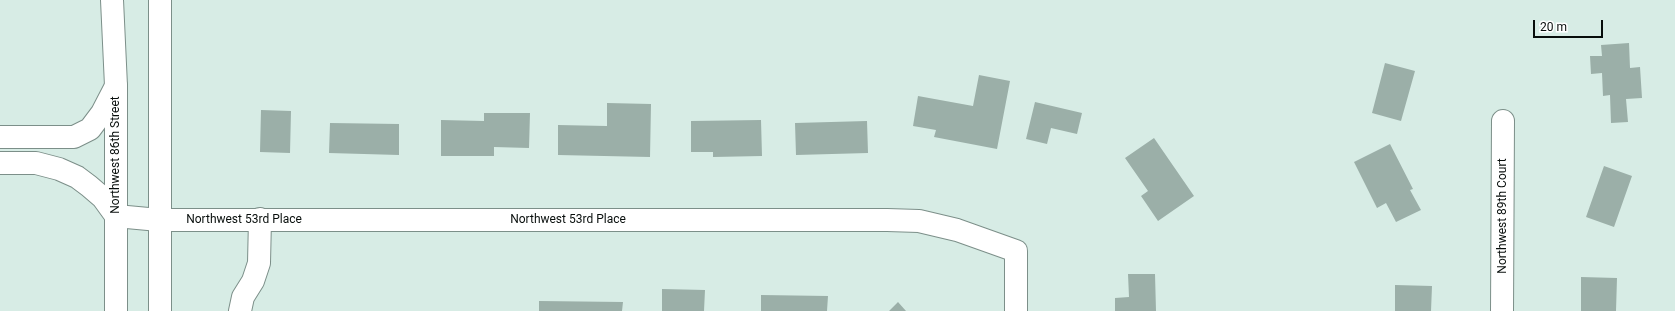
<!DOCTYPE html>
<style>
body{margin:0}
#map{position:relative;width:1675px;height:311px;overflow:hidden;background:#d7ece5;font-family:Roboto,sans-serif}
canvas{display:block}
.scale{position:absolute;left:1533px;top:20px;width:70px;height:18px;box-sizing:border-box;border:2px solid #070d0b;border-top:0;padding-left:5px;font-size:12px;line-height:14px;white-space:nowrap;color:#070d0b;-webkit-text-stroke:3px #fff;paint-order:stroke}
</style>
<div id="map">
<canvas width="1675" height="311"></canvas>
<div class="scale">20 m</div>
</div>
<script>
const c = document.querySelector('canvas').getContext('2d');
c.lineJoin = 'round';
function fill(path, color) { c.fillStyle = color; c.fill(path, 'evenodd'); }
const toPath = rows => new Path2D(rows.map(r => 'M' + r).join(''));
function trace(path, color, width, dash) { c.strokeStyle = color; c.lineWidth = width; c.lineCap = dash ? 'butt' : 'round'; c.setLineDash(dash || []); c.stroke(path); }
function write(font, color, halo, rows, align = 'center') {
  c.font = font + ' Roboto,sans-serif'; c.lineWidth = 3; c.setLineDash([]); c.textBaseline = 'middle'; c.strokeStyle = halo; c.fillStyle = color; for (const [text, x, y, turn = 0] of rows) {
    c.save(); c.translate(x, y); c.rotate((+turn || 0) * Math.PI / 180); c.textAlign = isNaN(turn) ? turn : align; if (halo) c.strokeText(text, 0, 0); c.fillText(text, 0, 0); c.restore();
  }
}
fill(toPath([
 [1629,43,1630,68,1640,67,1642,98,1626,99,1628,122,1611,123,1610,95,1603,96,1602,73,1591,74,1590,56,1602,56,1601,45],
 [1385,63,1415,71,1401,121,1372,113],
 [979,75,1010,81,997,149,934,137,936,130,913,126,918,96,973,106],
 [1035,102,1082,113,1077,134,1051,128,1047,144,1026,139],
 [607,103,651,104,650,157,558,155,558,125,607,126],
 [261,110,291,111,290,153,260,152],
 [484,113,530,113,529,148,494,147,494,156,441,156,441,120,484,121],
 [761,120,762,156,713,157,713,152,691,152,691,121],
 [867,121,868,153,796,155,795,123],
 [330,123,399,124,399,155,329,153],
 [1154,138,1194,196,1158,221,1141,196,1148,191,1125,158],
 [1390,144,1413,189,1410,190,1421,210,1396,222,1386,203,1377,208,1354,162],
 [1604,166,1632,176,1614,227,1586,217],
 [1128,274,1155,274,1156,311,1115,311,1115,298,1129,297],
 [1581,277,1617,278,1616,311,1581,311],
 [1395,285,1432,286,1431,311,1395,311],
 [662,289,705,290,704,311,662,311],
 [761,295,828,296,827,311,761,311],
 [539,301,623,302,622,311,539,311],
 [898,302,906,311,889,311]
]), '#9bafa8');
const minor = toPath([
 [0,137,74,137,90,129,102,113,116,86],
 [0,163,36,163,59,169,77,177,89,186,103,198,116,216,159,220,887,220,919,221,957,230,1016,251,1016,311],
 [240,311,243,297,253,281,259,263,260,219],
 [1502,311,1503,121]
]);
const major = toPath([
 [112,0,116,86,116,311],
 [160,0,160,311]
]);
trace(minor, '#7c8f89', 24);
trace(major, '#7c8f89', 24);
trace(minor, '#fff', 22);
trace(major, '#fff', 22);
write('12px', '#070d0b', '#fff', [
 ["Northwest 86th Street",116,155,-90],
 ["Northwest 89th Court",1503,216,-90],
 ["Northwest 53rd Place",244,220],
 ["Northwest 53rd Place",568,220]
]);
</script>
